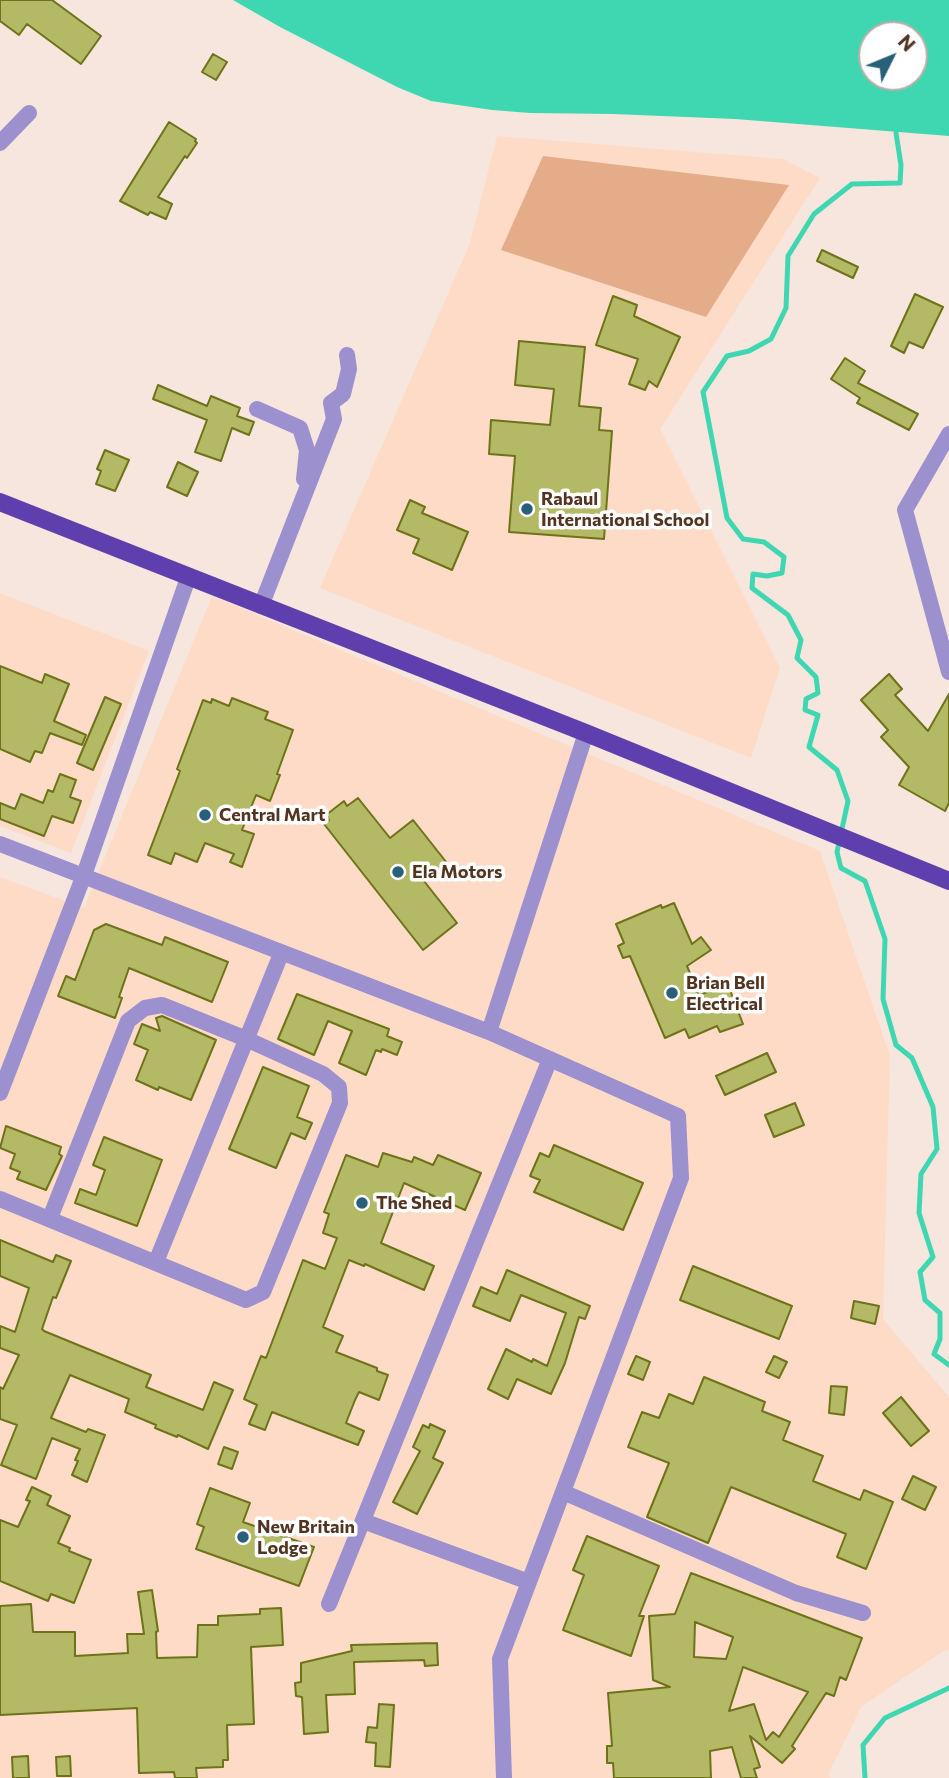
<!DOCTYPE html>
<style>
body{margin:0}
#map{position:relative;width:949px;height:1778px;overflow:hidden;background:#f7e6dd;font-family:Commissioner,sans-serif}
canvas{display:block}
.north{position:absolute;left:858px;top:21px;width:70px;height:70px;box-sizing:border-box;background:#fff;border:2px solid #baaea6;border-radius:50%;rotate:47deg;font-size:19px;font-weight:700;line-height:28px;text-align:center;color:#523421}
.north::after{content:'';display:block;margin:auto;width:24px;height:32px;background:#28607a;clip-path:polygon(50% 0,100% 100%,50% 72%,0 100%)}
</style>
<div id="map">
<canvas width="949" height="1778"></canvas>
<div class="north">N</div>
</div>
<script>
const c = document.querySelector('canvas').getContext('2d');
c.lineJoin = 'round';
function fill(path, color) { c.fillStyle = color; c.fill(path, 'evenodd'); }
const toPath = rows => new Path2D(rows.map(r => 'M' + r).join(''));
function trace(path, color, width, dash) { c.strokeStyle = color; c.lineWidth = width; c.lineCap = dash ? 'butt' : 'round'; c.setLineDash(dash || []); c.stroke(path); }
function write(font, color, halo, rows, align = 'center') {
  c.font = font + ' Commissioner,sans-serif'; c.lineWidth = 7; c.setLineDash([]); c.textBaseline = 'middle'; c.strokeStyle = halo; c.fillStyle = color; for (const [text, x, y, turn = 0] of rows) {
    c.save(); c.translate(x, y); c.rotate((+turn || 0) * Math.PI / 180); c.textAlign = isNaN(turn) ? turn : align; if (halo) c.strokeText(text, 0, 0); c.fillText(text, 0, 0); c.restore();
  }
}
fill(toPath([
 [497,136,783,159,820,178,660,429,780,668,751,758,320,588,470,243],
 [0,593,149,651,71,853,0,826],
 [212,596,820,851,890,1056,883,1319,949,1397,949,1650,942,1652,861,1707,829,1773,830,1778,0,1778,0,877,84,908]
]), '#fedbc7');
fill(toPath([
 [543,156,789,185,706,317,501,250]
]), '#e5ac89');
fill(toPath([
 [233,0,949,0,949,136,735,119,613,114,530,113,492,110,431,101,397,87,280,27],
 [872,35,914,35,914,77,872,77]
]), '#3fd7b1');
trace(toPath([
 [896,133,901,165,900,183,852,184,814,214,788,256,786,308,771,339,749,351,727,356,703,392,727,518,743,539,764,542,784,557,782,573,767,576,753,574,752,588,788,615,801,640,797,658,816,677,818,693,806,699,805,710,818,715,809,747,837,770,848,801,837,852,841,868,865,881,885,939,883,999,896,1045,912,1058,933,1107,937,1149,921,1174,919,1213,933,1257,920,1272,925,1300,940,1313,940,1339,934,1354,949,1365],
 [865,1778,863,1745,885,1718,949,1688]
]), '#3fd7b1', 5);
const building = toPath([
 [0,0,52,0,101,36,81,64,27,24,19,35,0,21,0,0],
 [213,54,227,62,216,80,202,72,213,54],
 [169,122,196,139,195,141,197,143,187,158,185,156,158,197,172,204,166,219,150,212,148,215,120,201,169,122],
 [822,250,858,267,853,278,817,261,822,250],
 [915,294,943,307,923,348,909,342,904,353,891,346,915,294],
 [613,296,637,305,634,316,680,337,657,387,649,381,645,390,629,384,638,359,596,345,613,296],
 [519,341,585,347,579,406,601,408,599,430,612,431,604,539,509,532,515,456,489,454,491,420,550,425,554,389,515,385,519,341],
 [845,358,865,371,858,383,918,414,909,430,857,403,860,398,831,379,845,358],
 [158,385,207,406,211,396,240,408,237,416,254,422,249,435,232,428,221,461,195,452,207,420,153,399,158,385],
 [105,450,129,460,115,491,96,484,101,471,97,469,105,450],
 [178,462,198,472,187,496,167,487,178,462],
 [410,500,425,507,422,513,468,532,452,570,413,553,419,539,397,530,410,500],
 [0,666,42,683,45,674,69,684,54,721,86,735,82,745,50,733,42,753,35,751,30,762,0,749,0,666],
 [889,674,902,689,895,695,928,731,949,694,949,803,945,811,899,785,909,767,881,737,888,730,861,700,889,674],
 [105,697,121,704,93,770,77,763,105,697],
 [232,698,268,712,265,719,293,730,277,774,280,775,270,801,256,795,242,830,254,834,242,867,230,862,234,854,205,843,197,862,175,853,171,864,148,855,180,771,177,769,203,700,211,703,212,699,229,706,232,698],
 [60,774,76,780,70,797,81,801,73,823,52,816,44,836,0,819,0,803,15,809,21,794,43,803,48,790,53,792,60,774],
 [358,798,390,838,413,820,447,863,424,881,457,923,423,950,324,824,329,820,326,815,344,801,347,806,358,798],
 [674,903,692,944,701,937,711,950,687,966,699,995,728,985,743,1024,720,1032,717,1026,689,1038,685,1029,665,1038,630,956,623,958,618,946,624,943,616,924,661,905,662,908,674,903],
 [106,924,162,945,165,937,228,962,212,1002,129,968,119,997,122,998,115,1018,58,996,66,976,75,980,94,930,106,924],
 [297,994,389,1029,387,1036,402,1042,397,1055,382,1049,381,1052,376,1050,366,1075,339,1063,352,1031,328,1021,314,1055,278,1039,297,994],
 [162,1016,216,1040,191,1100,159,1087,158,1090,136,1080,148,1050,134,1044,142,1024,160,1031,156,1018,162,1016],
 [767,1053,776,1072,725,1095,716,1076,767,1053],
 [263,1067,309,1086,297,1117,312,1123,305,1139,291,1133,276,1168,229,1149,263,1067],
 [795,1103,804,1125,774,1137,765,1115,795,1103],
 [6,1126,61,1147,59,1154,62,1156,46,1190,17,1179,20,1172,10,1168,15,1154,0,1148,6,1126],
 [104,1137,162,1160,137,1226,75,1203,80,1189,96,1195,105,1170,93,1165,104,1137],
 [554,1145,643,1183,623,1230,534,1192,540,1180,530,1176,540,1153,549,1157,554,1145],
 [383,1153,412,1162,414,1157,433,1165,438,1155,481,1173,465,1210,404,1183,381,1243,434,1266,424,1290,365,1264,364,1266,349,1260,323,1327,343,1336,336,1352,377,1368,377,1371,388,1375,379,1400,359,1392,355,1400,346,1423,364,1431,358,1445,272,1412,265,1430,249,1424,257,1405,244,1399,261,1356,266,1358,303,1260,325,1269,337,1238,323,1233,329,1214,324,1212,346,1155,378,1167,383,1153],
 [0,1240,53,1262,56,1255,71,1261,56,1298,53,1297,42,1329,44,1331,151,1375,146,1387,203,1410,214,1382,233,1390,208,1449,178,1435,177,1437,155,1428,156,1425,125,1412,129,1399,70,1375,51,1418,86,1432,88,1429,105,1435,87,1482,72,1475,78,1461,75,1460,80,1449,52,1438,36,1479,1,1465,17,1425,0,1419,0,1387,3,1389,19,1355,0,1348,0,1326,15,1332,29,1288,0,1276,0,1240],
 [693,1266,792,1306,779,1339,680,1300,693,1266],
 [507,1270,590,1306,585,1319,579,1317,565,1363,551,1394,517,1379,508,1399,488,1389,506,1349,532,1362,533,1359,547,1366,566,1313,521,1295,510,1321,473,1306,481,1287,497,1294,507,1270],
 [854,1301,879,1306,875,1324,851,1318,854,1301],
 [636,1356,650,1362,643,1380,628,1374,636,1356],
 [774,1356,787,1362,779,1378,766,1372,774,1356],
 [704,1377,765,1402,762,1411,790,1422,783,1440,823,1456,813,1481,860,1500,864,1490,893,1502,866,1569,837,1557,846,1534,731,1487,708,1543,647,1517,669,1463,628,1447,642,1412,659,1418,669,1394,693,1404,704,1377],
 [831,1386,847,1387,844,1415,829,1413,831,1386],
 [901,1397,929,1431,911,1446,883,1413,901,1397],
 [430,1424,445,1431,433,1458,443,1463,417,1514,393,1502,420,1451,413,1447,423,1425,429,1428,430,1424],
 [224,1447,238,1452,232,1469,218,1464,224,1447],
 [913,1476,936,1487,925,1510,902,1499,913,1476],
 [32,1487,51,1496,47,1505,70,1516,58,1543,70,1548,69,1551,91,1560,74,1603,51,1594,48,1601,0,1581,0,1520,18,1527,30,1501,26,1500,32,1487],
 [210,1488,250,1503,243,1522,314,1547,299,1586,196,1549,204,1527,197,1524,210,1488],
 [587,1536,659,1566,639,1616,644,1616,631,1656,563,1630,584,1575,573,1570,587,1536],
 [691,1573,862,1638,846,1680,840,1677,834,1696,826,1693,792,1746,795,1749,782,1763,750,1736,760,1767,754,1769,757,1778,741,1778,732,1747,710,1751,711,1778,614,1778,613,1763,607,1763,607,1746,612,1746,608,1693,670,1687,653,1680,649,1616,675,1614,691,1573],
 [695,1622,733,1637,726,1659,694,1657,695,1622],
 [743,1667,808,1692,779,1737,773,1732,766,1740,754,1704,729,1711,743,1667],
 [152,1590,158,1631,156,1632,157,1658,197,1657,198,1625,218,1625,218,1616,260,1614,260,1609,281,1608,283,1645,251,1647,254,1724,227,1725,228,1760,223,1760,223,1767,196,1768,197,1778,175,1778,174,1772,139,1773,137,1708,0,1715,0,1606,31,1604,33,1632,75,1632,75,1656,128,1653,127,1634,144,1634,138,1592,152,1590],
 [437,1643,438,1665,425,1666,424,1660,354,1662,355,1694,326,1695,328,1732,304,1734,302,1697,296,1696,295,1683,301,1682,301,1663,352,1651,351,1645,437,1643],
 [379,1704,394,1705,390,1767,375,1766,376,1743,366,1742,368,1727,377,1728,379,1704],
 [28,1756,29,1778,13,1778,12,1757,28,1756],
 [70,1756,71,1776,57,1776,56,1757,70,1756]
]);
fill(building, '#b4b965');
trace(building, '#6e7218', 2);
trace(toPath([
 [0,143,29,113],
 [257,409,300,428,307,450,304,479],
 [949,434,905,510,949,672],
 [261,606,334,419,331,403,343,394,349,369,347,355],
 [0,844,489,1032],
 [0,1093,84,875,188,578],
 [0,1199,246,1300,263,1292,340,1103,339,1087,323,1074,244,1038,162,1005,145,1008,128,1021,50,1218],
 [156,1262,281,954],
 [563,1492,796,1593,863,1613],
 [363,1521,529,1582],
 [329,1604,550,1059],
 [504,1778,500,1659,681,1178,678,1116,489,1032,586,733]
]), '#9c91ce', 16);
trace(toPath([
 [0,502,586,733,949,881]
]), '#5f3fae', 18);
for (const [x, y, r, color] of [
 [527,509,7,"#28607a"],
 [205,815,7,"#28607a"],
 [398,872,7,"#28607a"],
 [672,993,7,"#28607a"],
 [362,1203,7,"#28607a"],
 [243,1537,7,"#28607a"]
]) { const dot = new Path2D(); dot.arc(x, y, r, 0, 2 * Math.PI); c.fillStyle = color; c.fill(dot); trace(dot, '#fff', 2.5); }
write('bold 18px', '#523421', '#fff', [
 ["Rabaul",541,499],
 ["International School",541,520],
 ["Central Mart",219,815],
 ["Ela Motors",412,872],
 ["Brian Bell",686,983],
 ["Electrical",686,1004],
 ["The Shed",376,1203],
 ["New Britain",257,1527],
 ["Lodge",257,1548]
], 'left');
</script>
